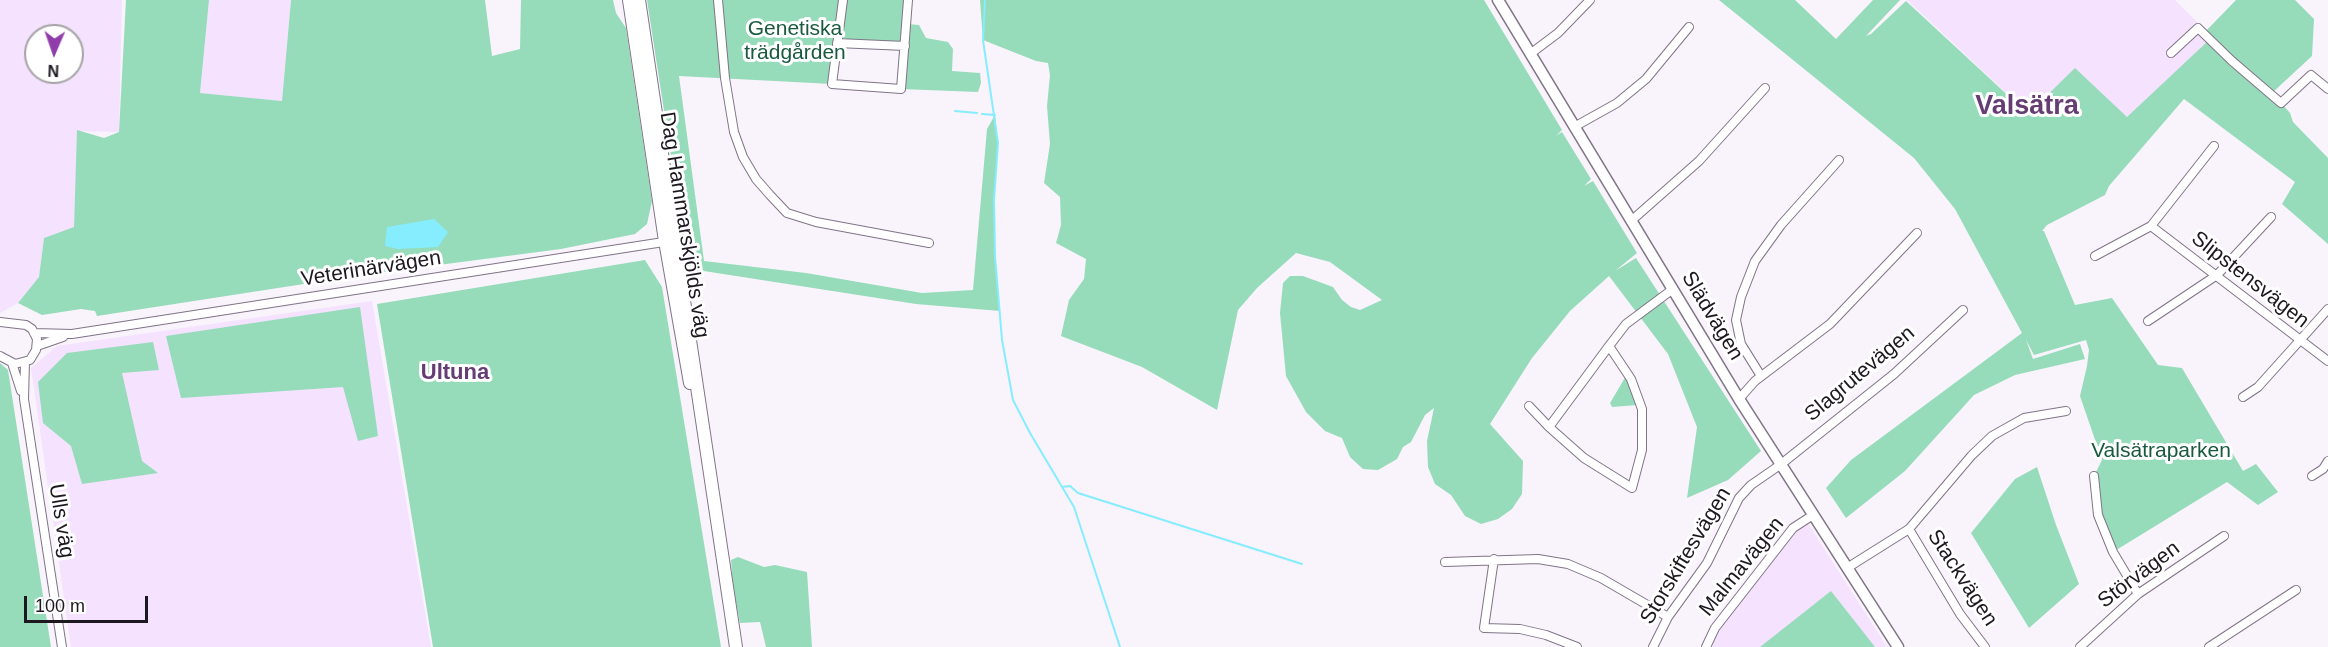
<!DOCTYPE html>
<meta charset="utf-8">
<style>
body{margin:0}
#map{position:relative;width:2328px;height:647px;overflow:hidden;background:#f9f3fc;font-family:Arial,sans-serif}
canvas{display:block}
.north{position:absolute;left:24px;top:24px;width:60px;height:60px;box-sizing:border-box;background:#fff;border:2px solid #a5a3a5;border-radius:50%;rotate:182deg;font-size:16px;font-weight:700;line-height:24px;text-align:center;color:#1d181f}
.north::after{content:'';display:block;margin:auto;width:21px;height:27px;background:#903dab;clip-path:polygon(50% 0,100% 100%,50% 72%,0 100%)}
.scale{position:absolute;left:24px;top:596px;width:124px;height:27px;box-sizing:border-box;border:3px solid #1d181f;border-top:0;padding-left:8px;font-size:18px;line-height:21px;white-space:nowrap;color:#1d181f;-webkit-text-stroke:4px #fff;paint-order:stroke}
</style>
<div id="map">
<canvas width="2328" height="647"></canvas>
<div class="north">N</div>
<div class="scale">100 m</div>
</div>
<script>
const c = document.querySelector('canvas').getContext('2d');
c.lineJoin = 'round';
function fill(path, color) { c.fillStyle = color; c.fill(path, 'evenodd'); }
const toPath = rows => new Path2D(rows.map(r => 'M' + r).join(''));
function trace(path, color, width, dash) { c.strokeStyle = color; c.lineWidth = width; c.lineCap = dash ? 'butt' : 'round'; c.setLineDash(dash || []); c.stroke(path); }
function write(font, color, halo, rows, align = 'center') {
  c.font = font + ' Arial,sans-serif'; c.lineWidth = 6; c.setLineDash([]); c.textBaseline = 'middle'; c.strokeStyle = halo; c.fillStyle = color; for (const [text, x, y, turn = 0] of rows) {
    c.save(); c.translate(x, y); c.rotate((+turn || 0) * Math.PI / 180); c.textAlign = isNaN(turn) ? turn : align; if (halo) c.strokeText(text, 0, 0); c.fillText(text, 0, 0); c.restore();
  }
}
fill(toPath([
 [0,0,122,0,119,132,78,131,74,227,44,238,39,277,18,303,0,313],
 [36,36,72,36,72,72,36,72],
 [209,0,291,0,282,101,200,93],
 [1907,0,2175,0,2197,22,2198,28,2209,40,2127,118,2029,114],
 [372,301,431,647,71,647,31,368,57,346],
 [1807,522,1887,647,1706,647,1793,528]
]), '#f4e2fe');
fill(toPath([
 [126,0,209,0,200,93,282,101,291,0,485,0,492,56,520,49,521,0,613,0,616,13,626,28,652,201,647,224,635,234,561,249,362,275,97,316,95,311,81,309,42,315,18,303,39,277,44,238,74,227,77,130,104,138,119,132],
 [647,0,908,0,907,24,919,25,926,38,948,42,953,49,952,71,980,73,981,83,978,92,901,89,905,46,837,43,832,84,679,76,704,261,806,273,922,293,973,290,987,129,995,115,998,143,994,200,995,256,1000,311,916,304,691,269,687,260],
 [980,0,1484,0,1562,130,1556,136,1562,132,1591,179,1584,186,1593,181,1637,253,1615,271,1636,258,1761,451,1728,480,1687,498,1697,427,1668,354,1609,276,1570,311,1532,358,1490,424,1523,461,1522,494,1512,509,1498,519,1481,524,1465,516,1451,495,1435,484,1428,467,1427,441,1434,408,1425,415,1411,442,1403,447,1397,459,1378,470,1363,469,1350,457,1342,438,1325,431,1306,412,1286,376,1280,313,1283,283,1290,276,1303,276,1333,287,1342,300,1351,307,1360,310,1382,300,1330,262,1296,253,1257,288,1238,310,1217,410,1142,367,1061,336,1069,300,1084,279,1086,259,1056,243,1061,225,1060,197,1044,183,1050,144,1047,106,1050,75,1048,63,1036,61,983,40],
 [1719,0,1795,0,1836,39,1873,0,1900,0,1866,36,1871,34,1906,1,2028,114,2075,68,2127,117,2209,40,2203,34,2236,0,2295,0,2314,19,2312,56,2272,93,2290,113,2293,122,2328,158,2328,244,2282,204,2295,182,2184,99,2109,186,2105,195,2047,225,2042,231,2044,231,2075,305,2112,298,2158,365,2182,368,2243,471,2256,464,2278,492,2258,505,2227,482,2113,552,2098,515,2094,476,2102,460,2080,396,2087,366,2089,350,2086,340,2034,355,2026,340,2033,359,2080,344,2085,359,2015,375,1974,395,1905,471,1846,518,1826,488,1851,460,2022,333,1955,209,1914,158],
 [645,260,662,287,721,647,433,647,377,304],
 [360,307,378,436,358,441,343,387,181,398,166,336],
 [153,342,159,370,122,373,142,461,158,473,82,484,71,446,43,423,38,382,67,353],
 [0,363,8,370,51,647,0,647],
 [1626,376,1637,405,1612,407,1610,403],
 [2037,467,2056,525,2079,584,2029,628,1971,533,2015,479],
 [738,557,764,567,775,565,807,572,812,647,766,647,760,622,740,623,733,587,731,560],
 [1831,591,1875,647,1760,647]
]), '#96dcba');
fill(toPath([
 [434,219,448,232,438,247,398,249,385,246,387,227]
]), '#85edff');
trace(toPath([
 [985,0,983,40,998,143,994,200,995,256,1002,340,1013,400,1030,433,1074,507,1120,647],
 [955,111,977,113],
 [982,114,995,115],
 [1062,487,1070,486,1078,493,1302,564]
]), '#85edff', 2);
const minor = toPath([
 [718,0,725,78,734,132,743,157,756,179,770,195,787,213,816,222,929,243],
 [843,0,832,84,901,89,908,0],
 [837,43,905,46],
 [2171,53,2198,28,2232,61,2281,103,2311,75,2328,89],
 [1530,54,1558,33,1590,0],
 [1574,127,1617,103,1646,79,1689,27],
 [1631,221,1699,161,1765,88],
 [2151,226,2328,361],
 [2095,256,2151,226,2214,146],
 [2148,321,2217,275,2271,217],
 [0,322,26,325,32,329,37,339,36,350,30,360,15,364,0,356],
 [34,333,72,334,670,241],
 [37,346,63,337],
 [1609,346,1631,379,1642,409,1642,450,1632,488,1584,458,1549,427,1609,346,1626,324,1673,289],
 [25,362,24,399,62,647],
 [12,363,21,391],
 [1761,376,1741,344,1736,320,1741,297,1755,261,1781,225,1839,160],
 [2243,397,2258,387,2328,309],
 [1739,399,1755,381,1830,324,1917,233],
 [1529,406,1549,427],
 [2094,476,2098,515,2113,552,2138,594],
 [2312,476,2323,469,2328,461],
 [1909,529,1960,614,1985,647],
 [1494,559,1484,628,1520,629,1546,635,1577,647],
 [1445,562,1538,559,1568,564,1601,578,1668,617],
 [1847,568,1909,529,1972,455,1992,436,2024,418,2066,411],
 [1653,647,1668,617,1707,563,1739,498,1751,485,1780,465,1894,374,1963,310],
 [1706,647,1715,628,1793,528,1813,515],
 [2080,647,2138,594,2224,536],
 [2209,647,2296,590]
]);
const tertiary = toPath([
 [1498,0,1739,399,1898,647]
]);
const secondary = toPath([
 [629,0,665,241,690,383],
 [639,0,736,647]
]);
trace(minor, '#807487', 10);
trace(tertiary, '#807487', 13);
trace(secondary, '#807487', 14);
trace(minor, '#fff', 8);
trace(tertiary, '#fff', 10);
trace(secondary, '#fff', 12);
write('21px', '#195940', '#fff', [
 ["Genetiska",795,29],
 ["trädgården",795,53],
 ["Valsätraparken",2161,451]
]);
write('21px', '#1d181f', '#fff', [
 ["Dag Hammarskjölds väg",684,225,81],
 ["Veterinärvägen",371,269,-9],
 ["Slipstensvägen",2250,280,38],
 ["Slädvägen",1712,316,59],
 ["Slagrutevägen",1860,374,-40],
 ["Ulls väg",61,521,81],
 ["Storskiftesvägen",1686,556,-59],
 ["Malmavägen",1742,567,-51],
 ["Störvägen",2139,575,-37],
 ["Stackvägen",1962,578,57]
]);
write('bold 22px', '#653c74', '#fff', [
 ["Ultuna",455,373]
]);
write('bold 27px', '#653c74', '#fff', [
 ["Valsätra",2027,107]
]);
</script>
